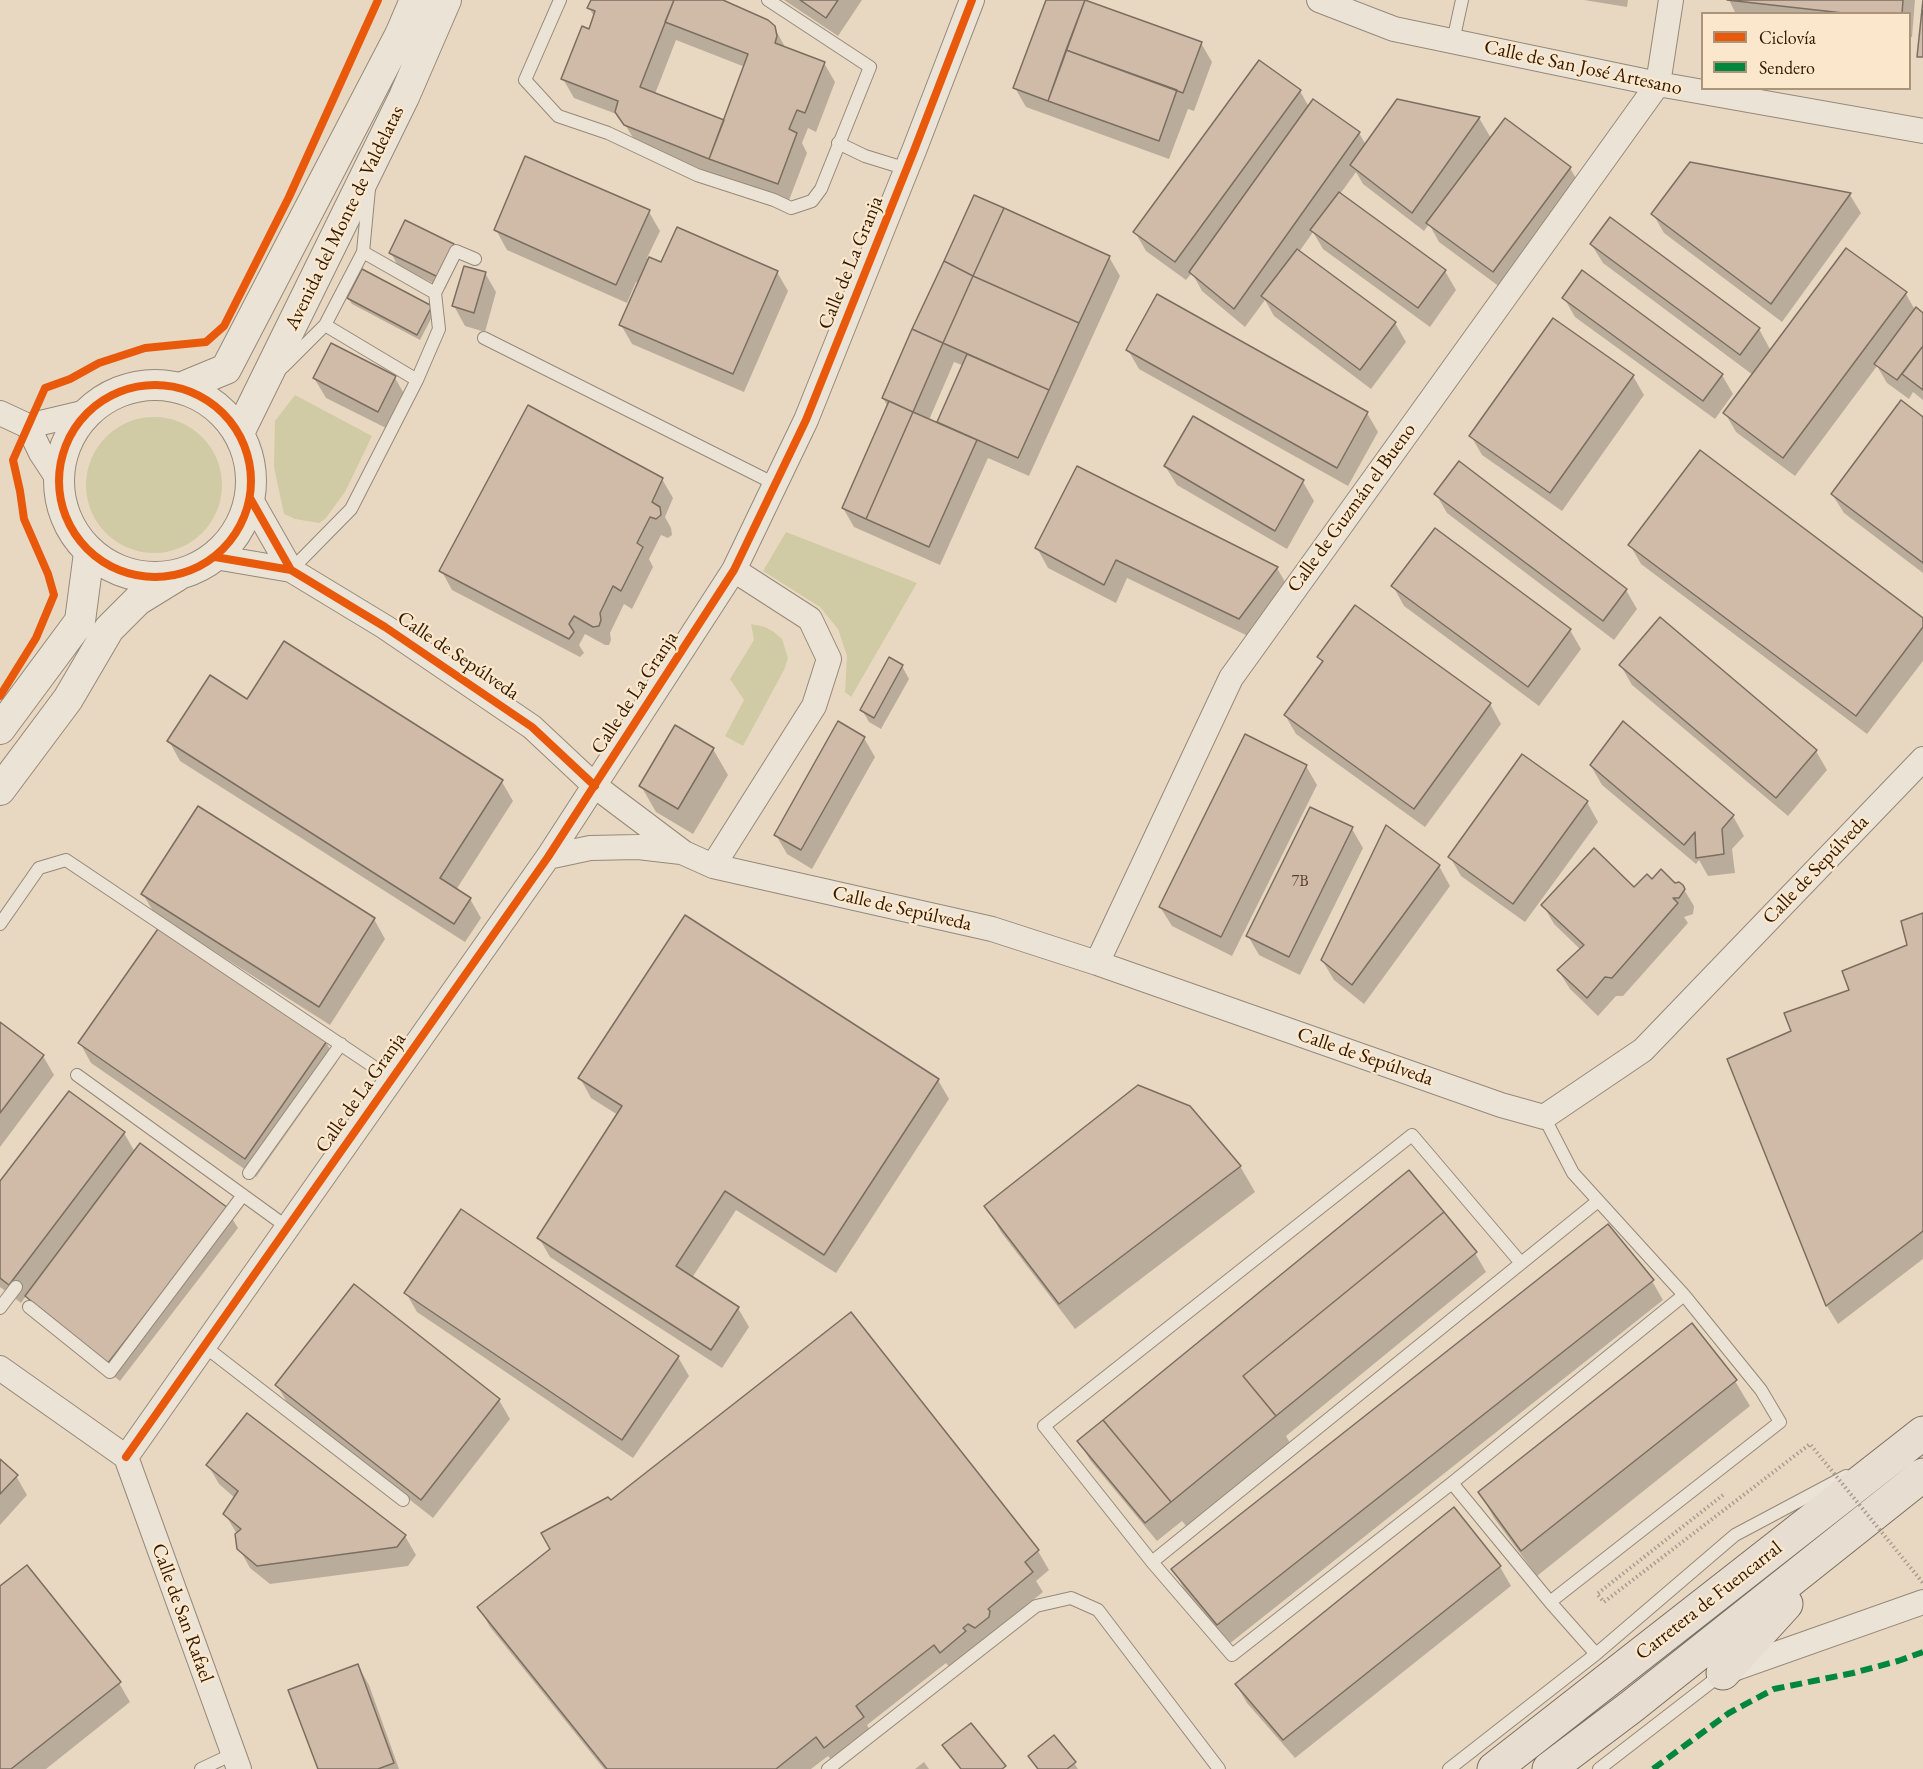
<!DOCTYPE html>
<meta charset="utf-8">
<style>
body{margin:0}
#map{position:relative;width:1923px;height:1769px;overflow:hidden;background:#e9d8c1;font-family:"EB Garamond",serif}
canvas{display:block}
.legend{position:absolute;left:1701px;top:12px;width:210px;height:78px;box-sizing:border-box;background:#fbe8cc;border:2px solid #aa957b;margin:0;padding:8px 10px;list-style:none;font-size:18px;color:#301801}
.legend li{display:flex;align-items:center;gap:12px;height:30px}
.legend b{width:30px;border:2px solid #aa957b}
</style>
<div id="map">
<canvas width="1923" height="1769"></canvas>
<ul class="legend">
<li><b style="height:8px;background:#e8590c"></b>Ciclovía</li>
<li><b style="height:8px;background:#00873e"></b>Sendero</li>
</ul>
</div>
<script>
const c = document.querySelector('canvas').getContext('2d');
c.lineJoin = 'round';
function fill(path, color) { c.fillStyle = color; c.fill(path, 'evenodd'); }
const toPath = rows => new Path2D(rows.map(r => 'M' + r).join(''));
function trace(path, color, width, dash) { c.strokeStyle = color; c.lineWidth = width; c.lineCap = dash ? 'butt' : 'round'; c.setLineDash(dash || []); c.stroke(path); }
function write(font, color, halo, rows, align = 'center') {
  c.font = font + ' "EB Garamond",serif'; c.lineWidth = 4.5; c.setLineDash([]); c.textBaseline = 'middle'; c.strokeStyle = halo; c.fillStyle = color; for (const [text, x, y, turn = 0] of rows) {
    c.save(); c.translate(x, y); c.rotate((+turn || 0) * Math.PI / 180); c.textAlign = isNaN(turn) ? turn : align; if (halo) c.strokeText(text, 0, 0); c.fillText(text, 0, 0); c.restore();
  }
}
fill(toPath([
 [295,395,372,436,345,492,325,519,319,523,295,519,284,514,274,467,275,421],
 '86 485a68 68 0 1 1 136 0a68 68 0 1 1-136 0Z',
 [786,532,917,583,851,697,845,692,847,656,838,629,820,607,763,571],
 [751,624,765,627,774,632,782,639,788,658,784,670,743,746,725,736,744,700,730,679,754,640]
]), '#d0cba4');
fill(toPath([
 [592,0,720,0,774,27,785,47,824,63,835,82,816,132,808,128,802,143,807,153,788,203,637,144,619,115,574,98,563,79,595,18,589,8],
 [676,40,745,67,725,122,655,94],
 [784,0,862,0,838,36],
 [1047,0,1084,0,1201,43,1212,62,1194,111,1188,109,1169,159,1026,107,1015,88],
 [1584,0,1628,0,1627,7],
 [1729,0,1915,0,1912,37,1910,37,1910,14,1736,14],
 [1300,91,1309,107,1359,133,1366,145,1398,100,1479,118,1491,138,1570,168,1581,187,1504,290,1439,242,1429,224,1424,231,1363,184,1356,172,1340,194,1445,271,1456,290,1430,327,1323,249,1313,232,1299,252,1395,323,1406,342,1371,389,1274,316,1265,300,1245,327,1202,291,1192,273,1186,280,1146,251,1135,232],
 [1850,195,1861,213,1782,322,1664,233,1653,214],
 [974,197,1109,257,1120,276,1029,476,988,458,940,565,854,527,843,508,888,407,883,398],
 [954,362,964,366,938,424,929,420],
 [649,212,660,231,647,258,662,264,777,272,788,291,744,392,632,344,621,325,639,283,636,282,627,303,507,250,496,230],
 [1591,244,1759,329,1771,351,1906,294,1915,310,1923,315,1923,400,1913,392,1909,399,1887,383,1877,366,1795,476,1736,432,1725,413,1753,375,1603,263],
 [453,245,460,258,445,289,398,266,391,253],
 [485,273,496,292,485,332,465,326,454,306],
 [348,298,431,307,434,313,420,340,352,304],
 [1564,298,1722,375,1733,394,1715,419,1575,317],
 [331,345,395,378,406,397,390,430,326,398,314,378],
 [1128,350,1367,413,1378,432,1348,486,1139,369],
 [1633,376,1644,395,1562,511,1482,455,1471,436],
 [1194,418,1303,482,1314,501,1287,549,1177,485,1165,466],
 [1923,419,1923,573,1844,513,1832,494],
 [662,479,673,498,665,517,671,528,672,535,668,538,661,535,649,559,653,567,632,609,624,604,610,633,611,640,609,645,605,645,585,634,579,645,584,653,580,657,452,590,441,570],
 [1436,494,1626,590,1637,609,1614,640,1447,513],
 [1630,545,1923,620,1923,661,1867,734,1641,564],
 [1037,548,1277,568,1288,587,1250,637,1127,578,1116,603,1048,568],
 [1393,586,1570,630,1581,649,1539,706,1404,606],
 [1319,657,1490,704,1501,724,1425,827,1296,734,1285,715,1323,664],
 [902,666,909,679,881,729,869,722,862,710],
 [1621,666,1816,751,1827,770,1788,816,1632,685],
 [247,701,502,782,513,801,456,890,470,899,481,918,465,942,180,761,169,741],
 [1624,723,1733,816,1744,836,1732,849,1735,873,1708,876,1699,860,1696,864,1602,785,1591,766],
 [864,738,875,757,812,869,787,854,776,835],
 [713,749,728,775,693,834,656,812,641,786],
 [1306,766,1317,785,1232,956,1172,926,1160,907],
 [1587,802,1598,822,1525,922,1461,876,1450,857],
 [1386,827,1439,866,1450,886,1364,1004,1334,980,1322,960],
 [1352,829,1363,848,1300,975,1259,955,1248,936],
 [1653,881,1682,886,1694,906,1693,914,1684,917,1688,923,1623,996,1616,996,1598,1016,1570,989,1558,970,1581,950,1554,924,1543,905,1634,889],
 [143,894,374,919,385,939,330,1025,154,913],
 [1923,914,1923,1259,1838,1324,1827,1306,1729,1060,1793,1032,1851,990,1909,946],
 [0,1024,43,1056,54,1075,0,1147],
 [326,1042,337,1062,256,1177,91,1063,80,1043],
 [580,1078,938,1080,949,1099,836,1273,736,1210,692,1278,738,1308,749,1327,722,1368,550,1257,539,1238,618,1115,591,1098],
 [124,1133,135,1152,226,1209,238,1228,120,1381,38,1316,26,1296,21,1303,0,1287,0,1183],
 [1240,1166,1255,1192,1075,1329,1001,1232,986,1206],
 [1475,1253,1486,1272,1286,1436,1290,1443,1187,1527,1182,1521,1157,1541,1090,1460,1079,1441],
 [1652,1281,1663,1300,1229,1644,1184,1589,1173,1569],
 [406,1293,678,1357,689,1376,633,1458,417,1312],
 [1735,1381,1750,1406,1537,1576,1494,1518,1480,1493],
 [277,1385,499,1400,510,1419,433,1518,288,1404],
 [248,1415,405,1536,416,1555,408,1566,270,1584,250,1568,239,1548,237,1534,225,1514,235,1498,219,1484,208,1465],
 [0,1461,16,1476,27,1495,0,1525],
 [610,1502,1038,1551,1049,1570,1036,1581,1043,1592,998,1628,952,1671,946,1663,867,1725,874,1737,836,1766,828,1756,811,1769,604,1769,490,1627,479,1608],
 [1500,1567,1511,1586,1295,1758,1247,1703,1236,1684],
 [0,1588,119,1683,130,1702,46,1769,0,1769],
 [358,1666,369,1685,399,1769,319,1769],
 [1030,1756,1074,1763,1078,1769,1037,1769],
 [924,1762,929,1769,915,1769]
]), '#0003');
const building = toPath([
 [591,0,674,0,640,87,724,120,709,159,624,125,615,112,618,101,561,79,582,26,589,29,595,11,587,8,591,0],
 [674,0,723,0,768,20,775,26,777,36,775,43,825,62,805,113,797,110,789,129,797,133,778,184,709,159,748,54,665,22,674,0],
 [800,0,838,0,826,18,800,0],
 [1046,0,1085,0,1048,101,1013,88,1046,0],
 [1085,0,1202,42,1183,93,1066,50,1085,0],
 [1727,0,1903,0,1902,14,1852,14,1727,0],
 [1923,0,1923,57,1917,57,1923,0],
 [1066,50,1177,90,1159,141,1048,101,1066,50],
 [1259,60,1301,90,1175,262,1133,232,1259,60],
 [1313,99,1360,132,1234,309,1189,272,1313,99],
 [1397,99,1480,117,1412,213,1350,165,1397,99],
 [1505,118,1571,167,1493,272,1426,223,1505,118],
 [525,156,650,210,616,285,494,230,525,156],
 [1690,162,1851,193,1771,304,1651,214,1690,162],
 [1339,192,1446,270,1418,308,1310,230,1339,192],
 [974,195,1004,208,973,276,944,261,974,195],
 [1004,208,1110,256,1079,323,973,276,1004,208],
 [1610,217,1760,328,1740,355,1590,244,1610,217],
 [405,220,454,244,438,277,389,253,405,220],
 [677,227,778,271,733,374,619,325,649,257,661,262,677,227],
 [1846,248,1907,292,1783,458,1723,413,1846,248],
 [1297,249,1396,322,1360,370,1261,296,1297,249],
 [944,261,973,276,943,343,912,329,944,261],
 [464,266,486,272,474,313,452,306,464,266],
 [362,269,432,306,417,335,347,298,362,269],
 [1582,270,1723,374,1703,401,1562,298,1582,270],
 [973,276,1079,323,1049,390,943,343,973,276],
 [1157,294,1368,412,1337,468,1126,350,1157,294],
 [1916,307,1923,313,1923,346,1897,380,1874,364,1916,307],
 [1553,318,1634,375,1550,493,1469,436,1553,318],
 [912,329,943,343,913,412,882,398,912,329],
 [331,343,396,376,378,412,313,378,331,343],
 [1923,346,1923,390,1902,374,1923,346],
 [967,354,1049,390,1018,458,937,422,967,354],
 [1901,400,1923,417,1923,563,1831,494,1901,400],
 [889,401,913,412,866,519,842,508,889,401],
 [528,405,663,478,652,502,660,507,661,515,656,519,650,517,637,543,643,547,621,591,613,586,600,613,601,620,599,626,593,627,574,616,569,624,574,632,569,639,439,571,528,405],
 [913,412,977,440,929,547,866,519,913,412],
 [1193,416,1304,480,1275,531,1164,466,1193,416],
 [1700,450,1923,618,1923,627,1856,716,1628,545,1700,450],
 [1459,461,1627,589,1603,621,1434,494,1459,461],
 [1077,466,1278,567,1239,619,1116,560,1104,585,1035,548,1077,466],
 [1435,528,1571,629,1528,687,1391,586,1435,528],
 [1355,605,1491,703,1414,809,1284,715,1323,661,1317,657,1355,605],
 [1660,617,1817,750,1776,798,1619,665,1660,617],
 [284,641,503,780,440,878,471,898,454,924,167,741,210,675,247,699,284,641],
 [889,657,903,665,874,718,860,710,889,657],
 [838,721,865,737,801,850,774,835,838,721],
 [1623,721,1734,815,1722,829,1724,854,1696,858,1695,832,1684,845,1590,765,1623,721],
 [675,725,714,748,678,809,639,786,675,725],
 [1245,734,1307,765,1221,937,1159,907,1245,734],
 [1522,754,1588,801,1513,904,1448,857,1522,754],
 [198,806,375,918,319,1007,141,894,198,806],
 [1310,807,1353,827,1289,957,1246,936,1310,807],
 [1386,825,1440,865,1352,985,1321,960,1386,825],
 [1594,848,1634,887,1647,874,1652,879,1661,869,1675,883,1679,882,1683,885,1685,889,1679,898,1673,898,1678,903,1612,978,1605,977,1587,998,1557,970,1584,945,1541,905,1594,848],
 [1923,913,1923,1231,1826,1306,1727,1059,1791,1031,1784,1013,1849,990,1842,971,1907,945,1901,921,1923,913],
 [685,915,939,1079,824,1255,725,1191,676,1266,739,1307,711,1350,537,1238,622,1106,578,1078,685,915],
 [160,926,327,1041,245,1159,78,1043,160,926],
 [0,1022,44,1055,0,1113,0,1022],
 [1138,1085,1190,1106,1241,1166,1059,1304,984,1206,1138,1085],
 [69,1091,125,1132,9,1285,0,1278,0,1181,69,1091],
 [140,1143,228,1208,108,1363,25,1296,140,1143],
 [1409,1170,1444,1212,1243,1376,1276,1416,1171,1502,1103,1420,1409,1170],
 [461,1209,679,1356,622,1440,404,1293,461,1209],
 [1444,1212,1477,1252,1276,1416,1243,1376,1444,1212],
 [1608,1224,1654,1280,1217,1625,1171,1569,1608,1224],
 [354,1284,500,1399,421,1500,275,1385,354,1284],
 [851,1312,1039,1550,1025,1562,1033,1572,988,1609,990,1611,989,1617,975,1628,968,1624,963,1628,966,1631,940,1653,934,1645,856,1706,864,1717,824,1748,816,1737,776,1769,607,1769,477,1607,550,1549,541,1533,608,1497,611,1500,851,1312],
 [1692,1323,1737,1380,1521,1551,1478,1492,1692,1323],
 [247,1413,406,1535,397,1547,257,1566,237,1549,235,1534,241,1529,223,1514,238,1491,206,1465,247,1413],
 [1103,1420,1171,1502,1145,1523,1077,1441,1103,1420],
 [0,1459,18,1475,0,1494,0,1459],
 [1454,1507,1501,1566,1283,1740,1235,1684,1454,1507],
 [27,1565,121,1682,11,1769,0,1769,0,1586,27,1565],
 [358,1664,394,1763,378,1769,318,1769,288,1690,358,1664],
 [971,1723,1006,1766,1002,1769,961,1769,942,1745,971,1723],
 [1054,1735,1076,1762,1067,1769,1038,1769,1028,1756,1054,1735]
]);
fill(building, '#d0bba9');
trace(building, '#7b6e60', 1.5);
const service = toPath([
 [560,0,525,80,558,116,608,133,697,175,774,200,791,208,812,201,821,189,870,67,768,0],
 [1453,41,1462,0],
 [838,143,865,156,907,169],
 [435,293,456,251,475,259],
 [325,325,417,380],
 [484,338,775,484],
 [283,367,325,325,363,252,369,189],
 [291,570,351,509,417,380,439,329,435,293,363,252],
 [0,924,39,868,66,860,392,1079],
 [77,1075,287,1227],
 [1544,1117,1573,1173,1684,1295,1761,1390,1780,1422,1550,1602],
 [249,1173,341,1044],
 [1598,1201,1152,1562,1232,1655,1452,1483,1684,1295],
 [29,1307,110,1372,243,1195],
 [0,1308,16,1287],
 [204,1346,403,1500],
 [1452,1483,1550,1602,1596,1654],
 [1152,1562,1044,1426,1412,1135,1521,1263],
 [201,1769,233,1754],
 [828,1769,1036,1606,1071,1598,1098,1610,1219,1769],
 [1449,1769,1596,1654,1735,1535,1846,1476],
 [1599,1769,1723,1673]
]);
const minor = toPath([
 [1319,0,1394,29,1658,84,1923,131],
 [0,413,28,426,87,412],
 [28,426,41,453,58,479],
 [250,498,291,570],
 [215,557,291,570,385,627,532,727,595,786,684,853,713,866,992,929,1097,963,1501,1105,1544,1117,1643,1050,1923,759],
 [548,857,590,848,638,847,681,852],
 [713,866,814,706,829,659,810,619,734,570],
 [1097,963,1231,678,1658,84,1671,0],
 [0,1368,126,1457],
 [126,1457,548,857,734,570,806,420,915,148,972,0],
 [126,1457,239,1769],
 [1725,1672,1923,1602]
]);
const tertiary = toPath([
 '59 481a96 96 0 1 1 192 0a96 96 0 1 1-192 0Z',
 [180,388,226,369,400,35,415,0],
 [239,433,404,97,446,0],
 [0,729,80,621,89,553],
 [0,790,68,699,109,629,138,600,177,576]
]);
const trunk = toPath([
 [1723,1673,1786,1604],
 [1494,1769,1923,1433],
 [1549,1769,1631,1707,1923,1475]
]);
trace(service, '#958979', 14);
trace(minor, '#958979', 26);
trace(tertiary, '#958979', 32);
trace(trunk, '#7b6e60', 35);
trace(service, '#ece3d7', 12);
trace(minor, '#ece3d7', 24);
trace(tertiary, '#ece3d7', 30);
trace(trunk, '#e7ded1', 33);
trace(toPath([
 [1723,1495,1597,1594,1604,1602,1810,1444,1923,1583]
]), '#a79d92', 4, [1.5, 3]);
trace(toPath([
 [1653,1769,1729,1713,1774,1689,1853,1673,1898,1661,1923,1652]
]), '#00873e', 6, [12, 6]);
trace(toPath([
 '59 481a96 96 0 1 1 192 0a96 96 0 1 1-192 0Z',
 [250,498,291,570],
 [215,557,291,570,385,627,532,727,595,786],
 [0,696,36,638,54,595,48,574,24,519,20,491,13,460,45,388,70,379,99,363,145,348,206,342,224,326,289,197,378,0],
 [126,1457,548,857,734,570,806,420,915,148,972,0]
]), '#e8590c', 8);
write('16px', '#58412b', null, [
 ["7B",1300,882]
]);
write('20px', '#301801', '#fbe8cc', [
 ["Calle de San José Artesano",1583,68,12],
 ["Avenida del Monte de Valdelatas",345,218,-64],
 ["Calle de La Granja",851,263,-68],
 ["Calle de Guzmán el Bueno",1352,508,-54],
 ["Calle de Sepúlveda",458,656,34],
 ["Calle de La Granja",635,693,-57],
 ["Calle de Sepúlveda",1816,870,-46],
 ["Calle de Sepúlveda",902,909,13],
 ["Calle de Sepúlveda",1365,1057,19],
 ["Calle de La Granja",361,1093,-55],
 ["Carretera de Fuencarral",1709,1601,-38],
 ["Calle de San Rafael",182,1613,70]
]);
</script>
